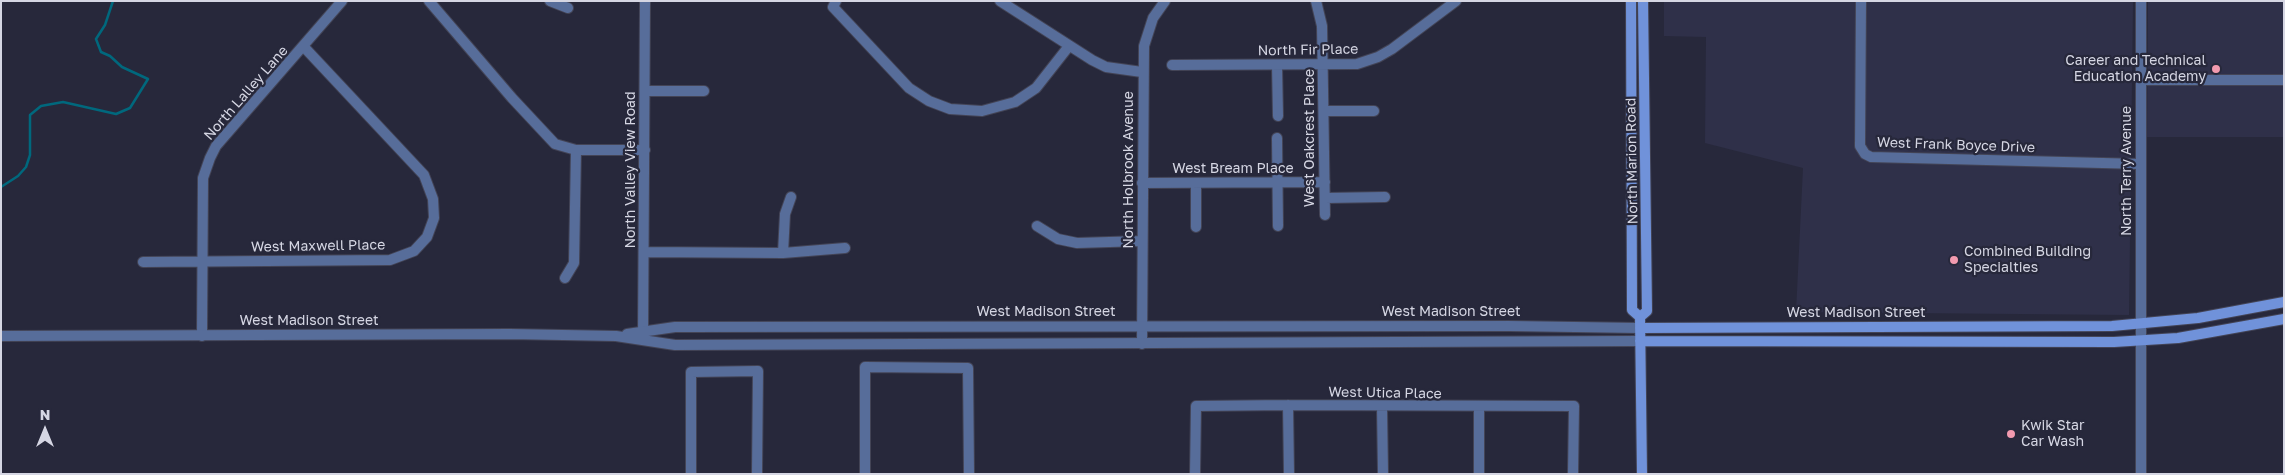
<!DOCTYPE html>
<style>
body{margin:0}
#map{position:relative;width:2285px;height:475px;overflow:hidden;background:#27283b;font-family:"Golos Text",sans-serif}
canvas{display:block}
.frame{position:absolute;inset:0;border:2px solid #d5d6e3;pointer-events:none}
.north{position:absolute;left:20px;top:405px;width:50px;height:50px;-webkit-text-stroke:4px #27283b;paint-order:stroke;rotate:0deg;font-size:14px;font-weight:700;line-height:20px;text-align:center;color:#d5d6e3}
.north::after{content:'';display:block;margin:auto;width:18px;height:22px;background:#d5d6e3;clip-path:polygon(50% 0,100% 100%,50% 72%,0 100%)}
</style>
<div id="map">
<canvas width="2285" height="475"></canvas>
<div class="frame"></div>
<div class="north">N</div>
</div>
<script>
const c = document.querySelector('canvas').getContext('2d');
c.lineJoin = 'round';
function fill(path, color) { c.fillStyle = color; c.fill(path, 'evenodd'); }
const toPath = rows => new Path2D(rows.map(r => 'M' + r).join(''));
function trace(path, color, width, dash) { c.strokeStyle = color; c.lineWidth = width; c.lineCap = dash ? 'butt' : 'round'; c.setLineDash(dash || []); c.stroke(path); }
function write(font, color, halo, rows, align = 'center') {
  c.font = font + ' "Golos Text",sans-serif'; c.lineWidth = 4.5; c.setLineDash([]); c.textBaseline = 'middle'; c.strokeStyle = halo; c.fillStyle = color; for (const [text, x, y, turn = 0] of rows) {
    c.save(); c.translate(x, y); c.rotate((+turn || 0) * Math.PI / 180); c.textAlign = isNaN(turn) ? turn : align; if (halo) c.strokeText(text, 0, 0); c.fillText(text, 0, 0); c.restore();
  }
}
fill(toPath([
 [1664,1,2133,1,2129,315,1796,312,1803,168,1705,143,1706,37,1664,36],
 [2148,1,2284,1,2284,137,2147,137]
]), '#2f3049');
trace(toPath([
 [1,187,18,176,26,167,30,155,30,115,41,106,63,102,116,114,130,108,148,79,122,67,110,56,101,52,96,39,105,25,113,1]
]), '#00687d', 2.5);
const minor = toPath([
 [429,1,512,98,555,144,576,150,645,150],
 [550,1,568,8],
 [836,1,833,7,909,88,929,101,950,109,982,111,1015,102,1036,88,1069,46],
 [1000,1,1092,60,1106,67,1142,72],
 [1316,1,1322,26,1325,215],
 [1861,1,1860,146,1865,154,1871,157,2141,164],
 [1172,65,1357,64,1378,57,1392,49,1456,1],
 [1277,65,1278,116],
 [2141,80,2284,80],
 [645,91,704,91],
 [1324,111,1374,111],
 [1277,138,1278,226],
 [1142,183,1325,182],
 [1196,183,1196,227],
 [1325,198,1385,197],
 [1037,226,1058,239,1077,243,1142,241],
 [644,252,783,253,845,248],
 [783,253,785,214,791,197],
 [143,262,390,260,414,251,427,237,434,218,433,199,424,175,304,47],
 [565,278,574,263,576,150],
 [202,336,203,178,210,158,216,146,342,1],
 [643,339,645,1],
 [1142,344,1144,46,1153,18,1165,1],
 [1288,405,1289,474],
 [1382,407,1383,474],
 [691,474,691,372,758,371,757,474],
 [865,474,865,367,968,368,969,474],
 [1195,474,1196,406,1288,405,1574,406,1573,474],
 [1479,474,1479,407]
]);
const tertiary = toPath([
 [2141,1,2141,474],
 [627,334,675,327,1509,326,1640,328],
 [1,336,510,334,616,336,675,345,1640,341]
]);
const secondary = toPath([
 [1631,1,1632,310,1640,317,1642,474],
 [1640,317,1647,311,1643,1],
 [1640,328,2112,326,2198,318,2284,302],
 [1640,341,2114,342,2178,338,2284,319]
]);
trace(minor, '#434456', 12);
trace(tertiary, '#434456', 12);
trace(secondary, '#434456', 12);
trace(minor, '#576d9a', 10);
trace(tertiary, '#576d9a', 10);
trace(secondary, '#7092da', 10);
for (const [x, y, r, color] of [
 [2216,69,5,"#f29aaf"],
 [1954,260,5,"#f29aaf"],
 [2011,434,5,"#f29aaf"]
]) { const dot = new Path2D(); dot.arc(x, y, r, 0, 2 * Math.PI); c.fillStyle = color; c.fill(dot); trace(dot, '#27283b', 2); }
write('14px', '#d5d6e3', '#27283b', [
 ["North Fir Place",1308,50,-1],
 ["North Lalley Lane",246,93,-49],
 ["West Oakcrest Place",1310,138,-90],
 ["West Frank Boyce Drive",1956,145,2],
 ["North Marion Road",1632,161,-91],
 ["West Bream Place",1233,169],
 ["North Valley View Road",631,170,-90],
 ["North Holbrook Avenue",1129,170,-90],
 ["North Terry Avenue",2127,171,-90],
 ["West Maxwell Place",318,246,-1],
 ["West Madison Street",1046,312],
 ["West Madison Street",1451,312],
 ["West Madison Street",1856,313],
 ["West Madison Street",309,321],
 ["West Utica Place",1385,393,1]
]);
write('14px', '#d5d6e3', '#27283b', [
 ["Career and Technical",2206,61,"right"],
 ["Education Academy",2206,77,"right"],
 ["Combined Building",1964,252],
 ["Specialties",1964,268],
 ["Kwik Star",2021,426],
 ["Car Wash",2021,442]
], 'left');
</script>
